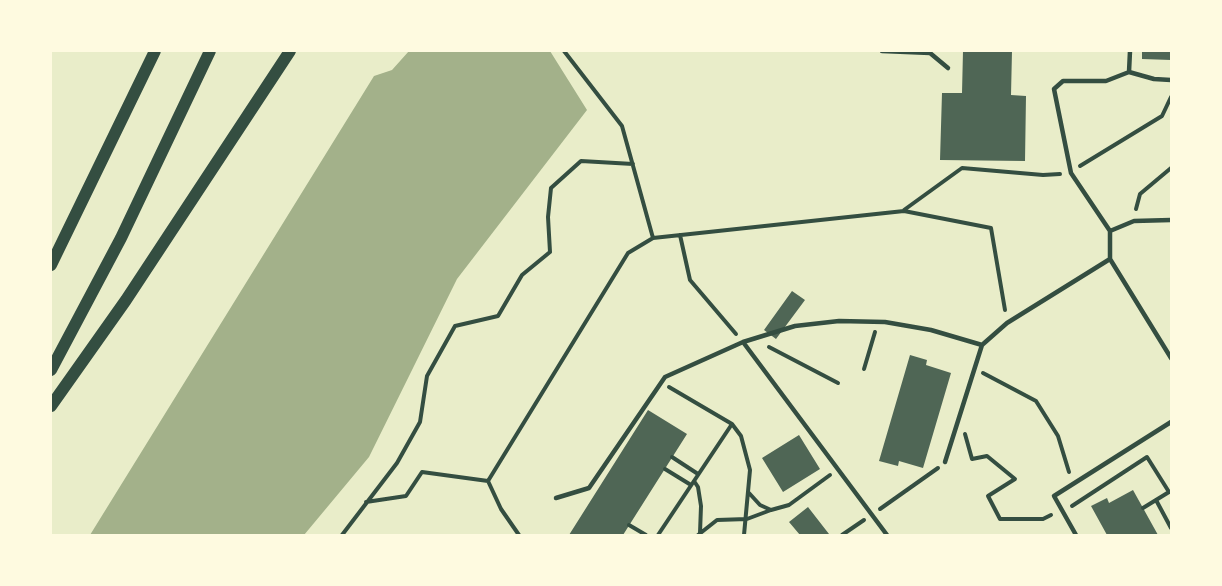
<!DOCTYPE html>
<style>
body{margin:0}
#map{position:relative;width:1222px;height:586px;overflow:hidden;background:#e9edc9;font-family:Inter,sans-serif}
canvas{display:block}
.frame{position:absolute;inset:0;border:52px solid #fefae0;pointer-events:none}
</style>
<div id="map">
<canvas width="1222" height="586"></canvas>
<div class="frame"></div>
</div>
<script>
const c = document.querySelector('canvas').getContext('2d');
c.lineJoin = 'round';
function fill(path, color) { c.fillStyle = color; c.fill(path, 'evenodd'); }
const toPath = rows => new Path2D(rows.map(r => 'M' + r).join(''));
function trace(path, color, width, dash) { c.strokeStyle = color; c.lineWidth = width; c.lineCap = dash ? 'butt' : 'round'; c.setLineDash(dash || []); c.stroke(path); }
fill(toPath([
 [409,51,550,51,587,110,457,279,369,457,304,535,90,535,374,76,392,70]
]), '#a3b18a');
fill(toPath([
 [963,51,1012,51,1011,95,1026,96,1025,161,940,160,942,93,962,93],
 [1142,51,1171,51,1171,60,1142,59],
 [792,291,805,300,776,339,764,330],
 [910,355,927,360,926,365,951,373,923,468,899,461,898,466,879,461],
 [648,410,687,434,623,535,569,535],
 [799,435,820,469,783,492,762,458],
 [1133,490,1158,535,1107,535,1091,506,1107,498,1109,503],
 [808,507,829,534,828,535,800,535,789,522]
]), '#4f6655');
trace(toPath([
 [564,51,622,126,653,238],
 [1080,166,1162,116,1171,97],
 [1136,209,1140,194,1171,168],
 [904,210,962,168,1043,175,1060,174],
 [680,235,690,280,736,334],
 [769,347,838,383],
 [864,369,875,332],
 [983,373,1036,401,1058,436,1069,472],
 [732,424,741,436,750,470,744,535],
 [965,434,972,459,987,456,1015,479,988,496,1000,519,1043,519,1051,515],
 [672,457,698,474],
 [665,469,691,485],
 [488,481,501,509,519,535],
 [694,481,698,487,701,506,700,533],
 [749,493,760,505,771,510,789,505,830,475],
 [366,502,406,496,422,472,488,481,628,253,653,238,904,211,991,228,1005,310],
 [1072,506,1147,457,1169,492,1156,500,1171,528],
 [1143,508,1156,500],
 [880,509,938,468],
 [629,525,646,535],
 [342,535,397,463,420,422,427,376,455,326,498,316,522,275,550,252,548,217,551,188,581,161,633,164],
 [658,535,732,424,669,387],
 [698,535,717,520,747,519,771,510],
 [842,535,864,520]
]), '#344e41', 4);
trace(toPath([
 [882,51,930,53,948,68],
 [1129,72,1130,51],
 [1171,80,1154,79,1129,72,1106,81,1063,81,1054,89,1071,173,1110,231,1110,259,1171,358],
 [1110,231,1134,221,1171,220],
 [743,342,795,326,839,321,885,322,931,330,982,345],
 [945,462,982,345,1007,323,1110,259],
 [556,498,589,488,665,377,743,342,887,535],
 [1076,535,1054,496,1171,422]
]), '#344e41', 4.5);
trace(toPath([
 [51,265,155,51],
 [51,370,121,238,210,51],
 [51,406,126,300,290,51]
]), '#344e41', 12);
</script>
